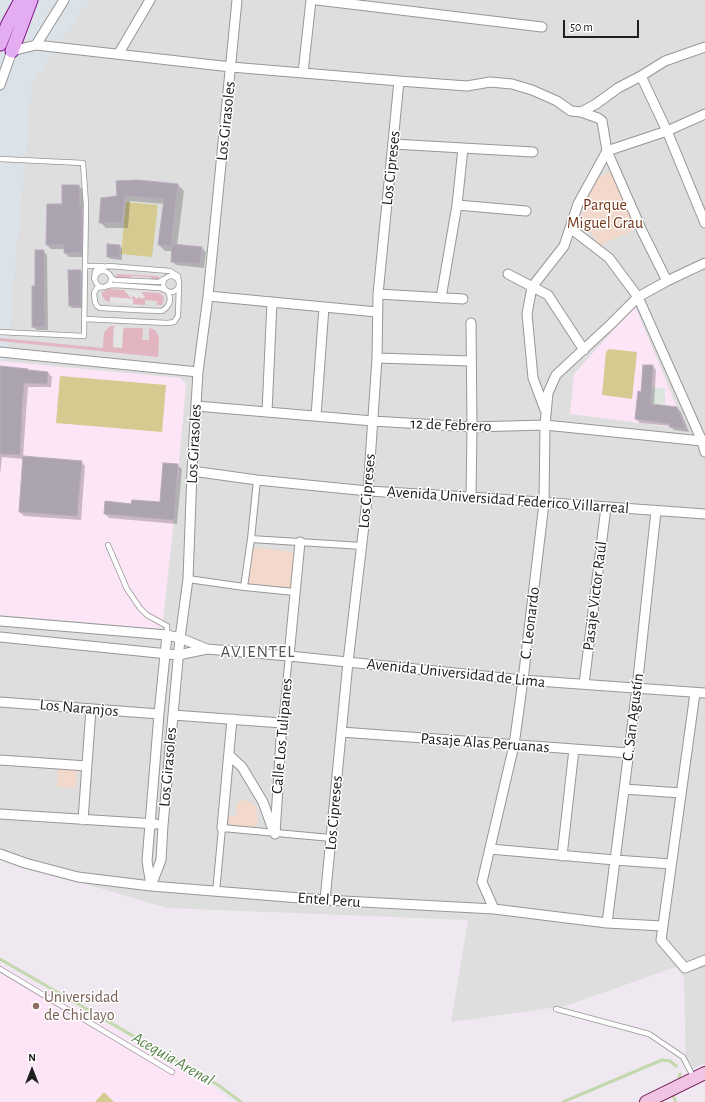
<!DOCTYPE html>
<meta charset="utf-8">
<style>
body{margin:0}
#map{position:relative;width:705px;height:1102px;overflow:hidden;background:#efe8f0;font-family:"Alegreya Sans",sans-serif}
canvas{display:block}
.north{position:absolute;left:12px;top:1050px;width:40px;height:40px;-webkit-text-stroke:3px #fff;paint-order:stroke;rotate:0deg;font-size:11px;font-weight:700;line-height:16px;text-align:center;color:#202020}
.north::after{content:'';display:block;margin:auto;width:14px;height:18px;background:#202020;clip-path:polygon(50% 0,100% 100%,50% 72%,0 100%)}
.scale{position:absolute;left:563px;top:20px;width:76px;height:18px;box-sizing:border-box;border:2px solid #202020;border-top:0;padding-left:5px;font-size:12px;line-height:14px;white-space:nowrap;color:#202020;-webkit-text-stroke:3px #fff;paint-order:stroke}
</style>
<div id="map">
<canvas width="705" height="1102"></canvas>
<div class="north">N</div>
<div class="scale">50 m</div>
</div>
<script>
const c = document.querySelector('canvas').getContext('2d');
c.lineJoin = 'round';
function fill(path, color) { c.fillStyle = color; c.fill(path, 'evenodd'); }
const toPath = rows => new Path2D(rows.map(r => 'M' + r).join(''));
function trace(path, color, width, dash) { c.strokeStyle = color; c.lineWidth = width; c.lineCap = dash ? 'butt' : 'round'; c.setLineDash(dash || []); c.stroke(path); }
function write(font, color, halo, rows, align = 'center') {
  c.font = font + ' "Alegreya Sans",sans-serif'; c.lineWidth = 3; c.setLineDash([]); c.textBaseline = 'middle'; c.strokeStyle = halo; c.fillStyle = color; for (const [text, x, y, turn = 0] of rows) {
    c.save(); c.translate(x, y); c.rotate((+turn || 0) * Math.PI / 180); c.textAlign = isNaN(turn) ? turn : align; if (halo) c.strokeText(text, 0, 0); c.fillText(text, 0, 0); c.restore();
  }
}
fill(toPath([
 [45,0,705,0,705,1063,686,1072,684,978,676,967,565,1006,451,1022,468,920,168,908,0,859,0,88]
]), '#dedede');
fill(toPath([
 [0,0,90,0,32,84,0,434]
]), '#dbe2e8');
fill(toPath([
 [635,306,686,429,570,414,574,374],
 [0,361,181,378,186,384,174,520,162,629,0,615],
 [0,964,215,1088,230,1102,0,1102]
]), '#fce5f6');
fill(toPath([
 [117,274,157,276,159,277,160,278,159,280,151,279,151,277,131,276,131,279,117,278,116,277],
 [108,289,124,290,131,298,133,296,145,297,141,292,159,293,163,296,164,300,162,305,157,305,157,301,145,300,145,305,133,304,133,299,111,297,110,302,106,301,102,296,102,292],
 [111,326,114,326,113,347,122,348,123,331,124,328,143,328,142,340,149,340,149,328,155,330,159,338,158,357,0,341,0,338,103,348,104,333,108,328]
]), '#e3b5c0');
fill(toPath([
 [611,172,636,229,600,245,581,219,594,179],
 [252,547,295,552,291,589,248,584],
 [58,768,77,769,76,788,57,787],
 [244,800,249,801,256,807,258,823,255,830,224,827,225,816,236,816,237,804,238,802]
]), '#f3d9cb');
fill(toPath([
 [126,202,158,205,152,257,121,254],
 [609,349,637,352,632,399,602,395,606,352],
 [60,376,166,385,162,432,56,423],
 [104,1092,114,1102,95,1102]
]), '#d5cb90');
fill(toPath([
 [124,290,141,292,145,297,142,299,139,297,137,299,133,296,131,298],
 [110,297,133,299,133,304,110,302],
 [114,326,123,326,122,348,113,347]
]), '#e4e4e4');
fill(toPath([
 [652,387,665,388,665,406,651,404]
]), '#dde5df');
fill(toPath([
 [138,181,178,185,184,191,177,246,202,248,206,252,204,268,176,265,172,261,173,251,165,251,159,245,164,204,130,201,128,228,106,228,100,222,118,197],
 [79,186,83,190,83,209,86,211,85,257,69,257,65,253,65,249,51,249,47,245,63,205],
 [119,246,122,248,122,260,111,259,108,257],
 [43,251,47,255,48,330,37,330,33,327,36,287],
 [80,271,83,273,83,308,72,308,70,305],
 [653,366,656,370,654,406,677,408,681,412,689,432,674,430,671,426,640,423,636,419,642,393],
 [0,367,48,373,52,377,51,387,28,387,26,413,23,458,81,462,85,466,81,520,24,516,20,512,24,459,2,457,0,475],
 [177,465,182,469,177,524,109,518,105,514,161,503]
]), '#0003');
trace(toPath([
 [0,959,218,1085,241,1102],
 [678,1081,680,1074],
 [673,1094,673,1096,676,1102],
 [563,1102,662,1060,670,1061,676,1066]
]), '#c4d8ae', 3);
const building = toPath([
 [138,180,178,184,171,246,158,245,164,199,125,196,122,223,99,223,101,198,117,196,116,181,138,180],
 [62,185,79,185,80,206,82,206,82,253,64,253,64,245,46,245,47,204,62,204,62,185],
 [107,244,120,245,120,257,107,257,107,244],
 [172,244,202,247,200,264,171,262,172,244],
 [35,250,44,250,45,327,32,327,32,286,35,286,35,250],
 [68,270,81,270,81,306,69,306,68,270],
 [643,365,653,365,651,404,677,407,686,429,669,427,670,424,635,419,638,391,641,392,643,365],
 [0,366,28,369,28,370,48,372,47,384,24,383,22,408,20,455,0,454,0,366],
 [23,456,82,461,77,516,19,512,23,456],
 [163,463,178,464,174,520,104,514,105,501,131,504,132,500,160,502,163,463]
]);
fill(building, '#aba4ae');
trace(building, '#baacc0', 1);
const service = toPath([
 [0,159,83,163,86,205,84,336,0,332],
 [86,266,102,266],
 '95 279a8 8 0 1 1 16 0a8 8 0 1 1-16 0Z',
 [110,275,112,278,115,280,159,282,164,279],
 '163 284a8 8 0 1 1 16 0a8 8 0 1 1-16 0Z',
 [94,279,95,272,97,269,103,267,109,266,170,271,178,276,179,283],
 [103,287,97,288,94,293,95,302,97,306,100,308,136,310,162,311,166,308,169,304,170,299,169,294,167,291,160,288,114,285,106,286],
 [85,319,168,323,174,322,178,316,179,286],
 [108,545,127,589,140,608,147,615,167,626,167,635],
 [0,969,172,1072],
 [556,1009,649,1034,683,1057,694,1078]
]);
const pedestrian = toPath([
 [251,539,362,546],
 [188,579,244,587,295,592],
 [244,587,251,539,257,480],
 [282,723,289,656],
 [216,892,222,828,331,838]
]);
const minor = toPath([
 [317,0,542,27],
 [36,45,64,0],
 [119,53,150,0],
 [303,73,311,0],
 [641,76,667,131,705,223],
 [0,85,12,51,36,45,231,67,399,81,467,86,490,82,512,84,532,90,557,101,571,111,581,112,596,104,618,88,641,76,665,61,705,47],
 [581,112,598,118,602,121,607,151,642,231,667,281],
 [393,144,533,152],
 [457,205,526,211],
 [570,228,609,258,638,297,702,441,705,452],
 [508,274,548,295,584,350],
 [378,294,463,299],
 [208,296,377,312],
 [441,298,457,205,463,148],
 [471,323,472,427,471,497],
 [0,352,198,372],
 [377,358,470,361],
 [196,406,373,421,472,427,545,425,702,441,705,440],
 [545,410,533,378,527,314,532,287,564,246,578,204,607,151,667,131,705,114],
 [267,412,272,302],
 [316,416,324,307],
 [192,471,257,480,368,491,471,497,705,514],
 [0,621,167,635,180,638,207,649],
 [0,637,178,655,207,649,289,656,523,680,705,693],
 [289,656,300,542],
 [584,684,606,507],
 [695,693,661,940,685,968,705,960],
 [0,702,159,714],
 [173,715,282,723,275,834],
 [341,732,629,753],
 [229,755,242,767,263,802,273,830],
 [0,760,87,766],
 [624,789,681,793],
 [0,814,156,824],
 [83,820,91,709],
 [222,828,232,719],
 [490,849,615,860,671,864],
 [0,854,25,863,78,877,151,886,325,900,494,909,607,923,662,926],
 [562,856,574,749],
 [151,885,147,861,159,714,167,635],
 [151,886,161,860,163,825,180,638,188,579,192,471,198,372,208,296,237,0],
 [325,900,348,662,368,491,377,358,378,294,399,81],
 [494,909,482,882,514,745,523,680,544,503,545,425,548,393,556,375,611,324,638,297,667,281,705,263],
 [607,923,637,688,656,511]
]);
const secondary = toPath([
 [646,1102,705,1073]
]);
const primary = toPath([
 [0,44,8,24,21,0],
 [12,51,31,0]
]);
trace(service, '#979797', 6);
trace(pedestrian, '#979797', 8);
trace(minor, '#979797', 11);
trace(secondary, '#6c134c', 14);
trace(primary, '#80138a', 15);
trace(service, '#fff', 4.5);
trace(pedestrian, '#fff', 6);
trace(minor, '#fff', 9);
trace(secondary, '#f2c4e4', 12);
trace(primary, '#e4acf1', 13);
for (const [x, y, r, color] of [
 [36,1006,4,"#8d6e63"]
]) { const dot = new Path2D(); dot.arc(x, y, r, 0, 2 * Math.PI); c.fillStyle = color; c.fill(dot); trace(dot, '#fff', 1.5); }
write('16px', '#202020', '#fff', [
 ["Los Girasoles",226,121,-84],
 ["Los Cipreses",391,168,-84],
 ["12 de Febrero",451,425,2],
 ["Los Girasoles",194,444,-87],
 ["Los Cipreses",367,491,-85],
 ["Avenida Universidad Federico Villarreal",508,500,4],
 ["Pasaje Victor Raúl",595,596,-83],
 ["C. Leonardo",530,623,-83],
 ["Avenida Universidad de Lima",456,673,6],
 ["Los Naranjos",79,708,5],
 ["C. San Agustín",633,717,-83],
 ["Calle Los Tulipanes",282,736,-85],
 ["Pasaje Alas Peruanas",485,743,4],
 ["Los Girasoles",168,767,-85],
 ["Los Cipreses",334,813,-85],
 ["Entel Peru",329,900,4]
]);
write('16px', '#73371a', '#fff', [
 ["Parque",605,205],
 ["Miguel Grau",605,223]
]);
write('16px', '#785e54', '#fff', [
 ["Universidad",44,997],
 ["de Chiclayo",44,1015]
], 'left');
c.letterSpacing = '1px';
write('17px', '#535353', '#fff', [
 ["AVIENTEL",258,652]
]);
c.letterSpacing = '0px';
write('italic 17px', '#548046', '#fff', [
 ["Acequia Arenal",173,1059,30]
]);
</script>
